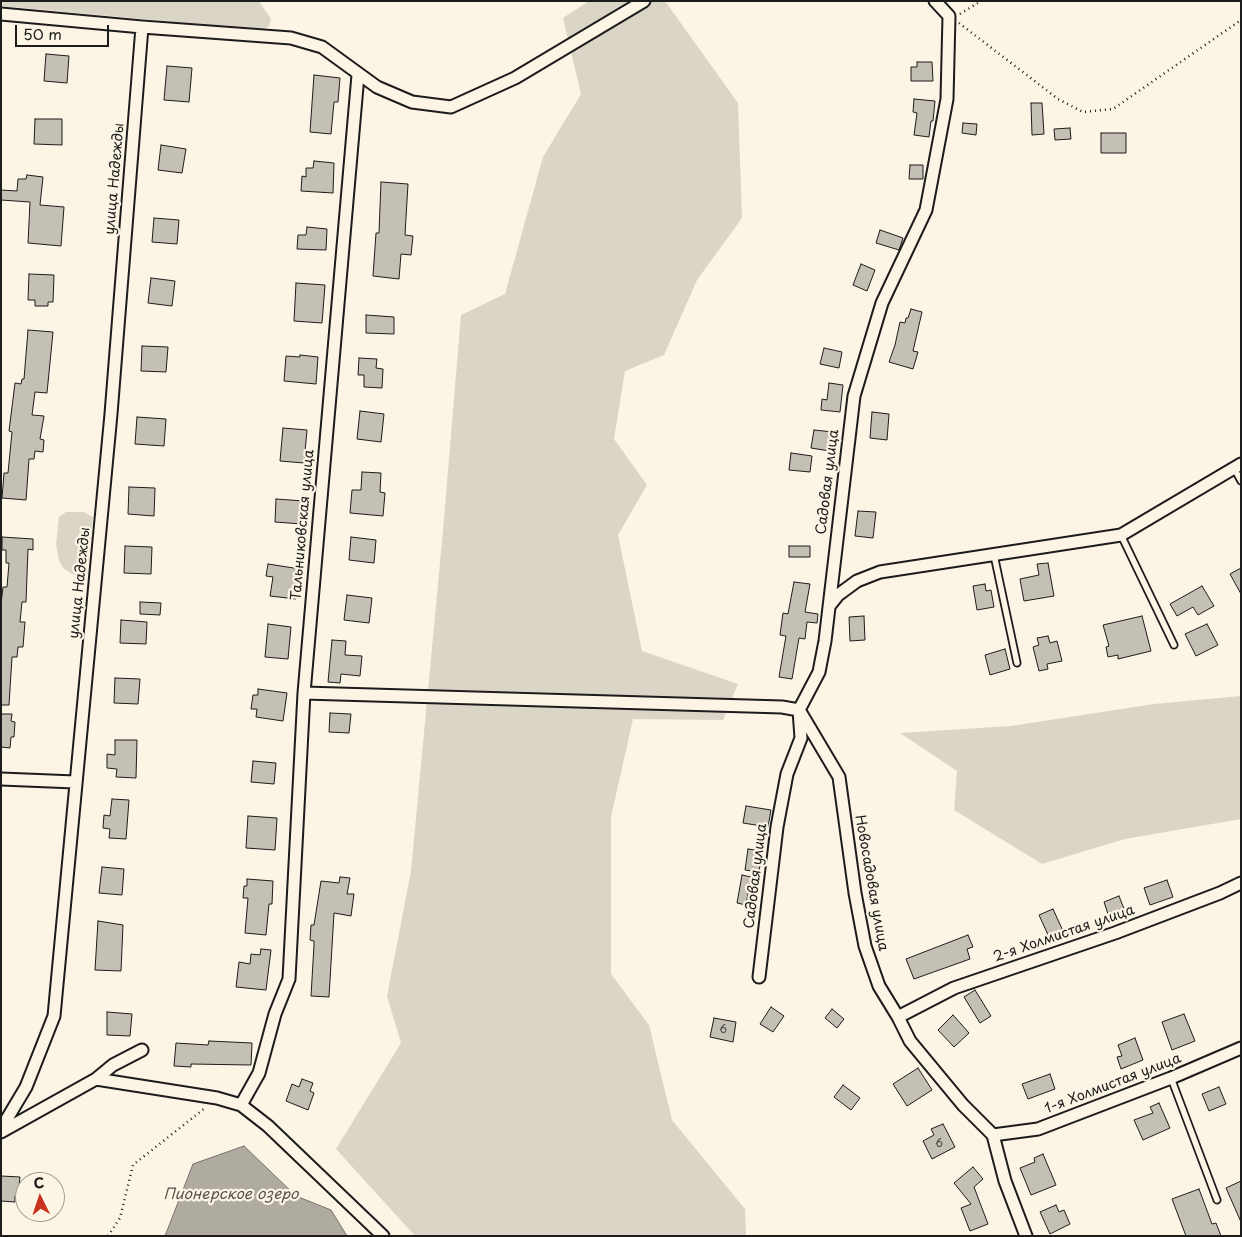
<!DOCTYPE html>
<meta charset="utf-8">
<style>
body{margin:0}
#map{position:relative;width:1242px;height:1237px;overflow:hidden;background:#fcf5e5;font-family:"Playpen Sans",sans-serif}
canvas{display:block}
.frame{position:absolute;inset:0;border:2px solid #1c1c1c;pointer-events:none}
.north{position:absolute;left:15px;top:1172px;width:50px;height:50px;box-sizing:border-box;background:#fcf5e5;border:1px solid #a29e95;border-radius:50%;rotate:356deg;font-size:14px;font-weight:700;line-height:20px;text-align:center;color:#1c1c1c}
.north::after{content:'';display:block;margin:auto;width:18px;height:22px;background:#c8321e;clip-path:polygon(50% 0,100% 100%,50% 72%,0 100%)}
.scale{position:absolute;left:15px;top:25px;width:94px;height:22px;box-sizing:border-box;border:2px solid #1c1c1c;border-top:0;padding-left:6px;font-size:15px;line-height:18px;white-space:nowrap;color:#1c1c1c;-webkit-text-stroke:4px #fcf5e5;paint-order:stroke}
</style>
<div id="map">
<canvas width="1242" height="1237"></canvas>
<div class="frame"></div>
<div class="north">С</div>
<div class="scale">50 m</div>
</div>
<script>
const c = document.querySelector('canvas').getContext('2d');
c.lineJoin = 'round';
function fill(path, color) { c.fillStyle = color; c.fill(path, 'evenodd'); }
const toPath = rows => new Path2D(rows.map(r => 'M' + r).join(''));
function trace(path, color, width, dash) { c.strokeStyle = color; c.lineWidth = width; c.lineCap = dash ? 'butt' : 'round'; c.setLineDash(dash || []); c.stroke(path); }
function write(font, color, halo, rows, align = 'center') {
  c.font = font + ' "Playpen Sans",sans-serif'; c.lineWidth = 4.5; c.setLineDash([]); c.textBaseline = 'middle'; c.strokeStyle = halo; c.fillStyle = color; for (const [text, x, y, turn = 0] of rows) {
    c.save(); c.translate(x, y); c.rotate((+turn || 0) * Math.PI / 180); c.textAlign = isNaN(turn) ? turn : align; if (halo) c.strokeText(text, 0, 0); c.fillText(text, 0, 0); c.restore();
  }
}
fill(toPath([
 [1,1,259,1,271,19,269,26,262,30,1,6],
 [589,1,665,1,738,103,742,218,697,280,664,355,625,371,614,439,647,485,618,535,642,651,738,684,723,720,633,719,611,817,611,974,649,1025,672,1120,745,1209,746,1236,415,1236,336,1149,401,1043,387,996,411,871,443,531,461,315,505,294,543,157,581,94,563,18],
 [66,512,84,512,93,517,88,562,85,572,74,575,64,569,59,561,56,544,59,517],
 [1241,696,1241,819,1125,839,1042,864,954,810,957,771,900,733,1011,726,1154,704]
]), '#dbd5c8');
const water = toPath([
 [244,1146,296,1196,331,1210,347,1236,165,1236,193,1164,244,1146]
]);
fill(water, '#b0aba1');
trace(water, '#75726c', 1);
const building = toPath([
 [46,54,69,56,67,83,44,81,46,54],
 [917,62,932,62,933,81,911,81,911,67,917,67,917,62],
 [167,66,192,68,189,102,164,100,167,66],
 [314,75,340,78,338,102,334,102,331,134,310,132,314,75],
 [914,99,935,101,933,121,931,121,929,137,914,135,917,113,913,112,914,99],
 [1031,103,1042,103,1044,134,1032,135,1031,103],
 [35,119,62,119,62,145,34,144,35,119],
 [963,123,977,124,976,135,962,133,963,123],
 [1070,128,1071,139,1055,140,1054,129,1070,128],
 [1101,133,1126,133,1126,153,1101,153,1101,133],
 [161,145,186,149,182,173,158,170,161,145],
 [314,161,334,163,333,193,301,191,302,176,306,177,306,168,313,168,314,161],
 [910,165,923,165,923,179,909,179,910,165],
 [27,175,43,177,40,205,64,207,61,246,28,243,30,202,1,200,1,190,17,191,18,179,26,179,27,175],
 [381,182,408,184,405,235,413,236,411,255,401,254,399,279,373,276,376,233,379,233,381,182],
 [154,218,179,220,177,244,152,242,154,218],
 [307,227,327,229,326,250,297,249,298,235,306,235,307,227],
 [880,230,903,238,899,250,876,243,880,230],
 [861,264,875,270,867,291,853,285,861,264],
 [29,274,54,275,53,302,48,302,48,306,35,306,35,300,28,300,29,274],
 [151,278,175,281,172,306,148,303,151,278],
 [296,283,325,285,322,323,294,321,296,283],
 [911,309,922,312,913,351,918,352,913,369,889,362,895,345,900,322,905,323,906,318,908,318,911,309],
 [366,315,394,317,394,334,366,333,366,315],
 [28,330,53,332,47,393,35,392,32,415,44,416,40,439,44,440,43,452,35,451,34,459,29,459,26,500,2,498,4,473,8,473,12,432,9,431,15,383,21,384,22,379,24,379,28,330],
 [142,346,168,347,166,372,141,371,142,346],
 [824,348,842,352,839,368,820,364,824,348],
 [300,355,318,357,316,384,284,381,286,356,300,357,300,355],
 [359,358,377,359,376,368,383,369,382,388,364,387,364,375,358,375,359,358],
 [829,383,843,385,840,412,821,410,822,399,827,400,829,383],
 [360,411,384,414,381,442,357,439,360,411],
 [872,412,889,414,887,440,870,438,872,412],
 [137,417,166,419,164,446,135,444,137,417],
 [283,428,307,430,304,463,280,461,283,428],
 [814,430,833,432,830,451,811,448,814,430],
 [791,453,812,456,810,472,789,470,791,453],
 [362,472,381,473,380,492,385,493,383,516,350,513,352,490,361,490,362,472],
 [129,487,155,488,154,516,128,514,129,487],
 [276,499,304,501,302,524,275,522,276,499],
 [858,511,876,512,873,538,855,536,858,511],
 [2,537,33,539,33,550,28,549,26,602,22,602,20,622,25,622,23,647,18,647,17,657,12,657,9,705,1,705,1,604,3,587,7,587,9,563,6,563,6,550,2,550,2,537],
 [351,537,376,540,374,563,349,560,351,537],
 [125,546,152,547,151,574,124,573,125,546],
 [789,546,810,546,810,557,789,557,789,546],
 [1048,563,1054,596,1024,601,1020,579,1039,575,1037,564,1048,563],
 [268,564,300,569,296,599,270,596,273,577,266,576,268,564],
 [1241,568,1241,594,1230,574,1241,568],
 [794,582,810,584,805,612,818,614,817,623,807,622,805,639,799,638,792,679,779,677,786,636,780,635,783,613,788,614,794,582],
 [985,584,986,591,991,590,994,607,977,610,973,586,985,584],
 [1202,586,1214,606,1198,615,1193,607,1177,616,1170,604,1202,586],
 [347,595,372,598,369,623,344,620,347,595],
 [140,602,161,603,160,615,140,614,140,602],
 [864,616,865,640,850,641,849,617,864,616],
 [1142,616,1151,651,1118,659,1118,655,1108,657,1106,647,1109,646,1103,625,1142,616],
 [121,620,147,622,146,644,120,643,121,620],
 [268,624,291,627,288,659,265,657,268,624],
 [1207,624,1218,645,1196,656,1185,634,1207,624],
 [1048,636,1050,643,1057,641,1062,661,1047,664,1048,669,1039,671,1033,647,1039,645,1037,638,1048,636],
 [332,640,346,641,345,655,362,656,360,676,341,674,340,683,328,682,332,640],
 [1005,649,1010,669,990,675,985,655,1005,649],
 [115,678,140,679,138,704,114,703,115,678],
 [258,689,287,693,283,721,256,717,257,709,251,709,253,695,258,695,258,689],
 [330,713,351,714,349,733,329,732,330,713],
 [1,714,12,714,11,721,15,722,14,737,11,737,10,748,1,747,1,714],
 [115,740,137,740,136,778,116,777,117,769,107,768,107,754,115,755,115,740],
 [253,761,276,763,274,784,251,782,253,761],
 [112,799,129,800,126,839,109,838,110,829,103,828,104,815,110,816,112,799],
 [746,806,771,810,768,827,743,823,746,806],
 [248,816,277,818,275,850,246,848,248,816],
 [748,849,762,851,759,872,745,870,748,849],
 [102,867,124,869,122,895,99,893,102,867],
 [742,875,751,877,746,905,737,903,742,875],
 [340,877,350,878,347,894,354,894,351,916,334,913,329,997,311,996,314,945,314,941,310,940,311,925,314,925,321,881,339,883,340,877],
 [247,879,273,881,272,904,269,904,266,935,245,933,248,898,243,898,244,886,247,886,247,879],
 [1167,880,1173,897,1150,905,1144,888,1167,880],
 [1119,896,1126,914,1110,920,1104,902,1119,896],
 [1053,909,1063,931,1049,937,1039,915,1053,909],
 [98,921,123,925,121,971,95,970,98,921],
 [968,935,973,947,967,949,970,959,914,979,906,959,968,935],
 [261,949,271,950,266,990,236,987,239,962,250,964,251,954,260,955,261,949],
 [975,990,991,1016,980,1023,964,997,975,990],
 [771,1007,784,1016,773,1032,760,1024,771,1007],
 [832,1009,844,1019,837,1028,825,1018,832,1009],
 [107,1012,132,1014,130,1036,107,1035,107,1012],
 [1184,1014,1195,1041,1172,1050,1162,1022,1184,1014],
 [953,1015,969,1033,954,1047,938,1030,953,1015],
 [714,1018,736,1022,733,1042,710,1037,714,1018],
 [1135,1038,1143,1060,1121,1069,1117,1057,1122,1056,1118,1045,1135,1038],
 [209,1041,252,1043,251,1065,191,1064,191,1067,174,1066,176,1043,208,1045,209,1041],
 [918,1068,932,1090,907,1106,893,1084,918,1068],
 [1050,1074,1055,1089,1028,1099,1022,1084,1050,1074],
 [302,1079,313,1083,310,1091,314,1093,308,1110,286,1101,292,1084,299,1087,302,1079],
 [843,1085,860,1098,851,1110,834,1097,843,1085],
 [1219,1087,1226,1104,1209,1111,1202,1094,1219,1087],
 [1159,1103,1170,1128,1143,1140,1134,1120,1153,1113,1150,1107,1159,1103],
 [943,1124,955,1147,932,1159,923,1141,934,1135,931,1129,943,1124],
 [1043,1154,1056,1185,1031,1195,1020,1168,1035,1162,1034,1158,1043,1154],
 [973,1167,983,1179,974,1187,988,1224,970,1231,961,1208,971,1204,954,1183,973,1167],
 [1,1176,20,1177,18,1196,15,1196,15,1202,1,1201,1,1176],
 [1241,1181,1241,1222,1226,1188,1241,1181],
 [1199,1189,1212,1224,1216,1223,1221,1236,1186,1236,1172,1199,1199,1189],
 [1056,1205,1059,1212,1064,1210,1070,1224,1050,1234,1040,1212,1056,1205]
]);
fill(building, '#c4c0b3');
trace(building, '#1c1c1c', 1);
const service = toPath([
 [1234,468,1241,481],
 [1121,535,1174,645],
 [994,555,1017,663],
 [1171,1078,1217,1200]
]);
const minor = toPath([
 [1,14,142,27,291,38,322,47,377,87,412,102,451,107,515,78,644,1],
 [830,605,838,595,857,581,880,572,1121,535,1241,464],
 [304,693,782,707,799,710],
 [801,713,839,777,855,893,865,946,879,986,898,1017,910,1041,963,1105,993,1135,1005,1181,1026,1236],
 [1,779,75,782],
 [759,977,777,827,787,774,801,738,799,710,819,672,825,641,854,396,882,303,926,210,947,99,949,16,935,1],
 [898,1017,954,988,1115,933,1220,893,1241,883],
 [96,1079,217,1098,241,1105,268,1126,383,1236],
 [241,1105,259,1073,275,1014,289,979,304,693,358,75],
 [1,1129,26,1087,54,1016,111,414,142,27],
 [1,1132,96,1079,113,1065,142,1050],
 [993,1135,1038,1129,1171,1078,1241,1048]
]);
trace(service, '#1c1c1c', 9);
trace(minor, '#1c1c1c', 15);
trace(toPath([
 [960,14,981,1],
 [959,23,1058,99,1083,112,1113,109,1241,20],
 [108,1236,120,1218,133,1165,205,1108]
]), '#1c1c1c', 2.5, [1, 4]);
trace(service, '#fcf5e5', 5.5);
trace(minor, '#fcf5e5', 11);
write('11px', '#464542', null, [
 ["6",723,1030],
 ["6",939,1144]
]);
write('14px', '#1c1c1c', '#fcf5e5', [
 ["улица Надежды",115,179,-85],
 ["Садовая улица",828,482,-83],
 ["Тальниковская улица",303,525,-85],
 ["улица Надежды",80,583,-84],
 ["Садовая улица",756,876,-83],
 ["Новосадовая улица",871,883,80],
 ["2-я Холмистая улица",1064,934,-19],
 ["1-я Холмистая улица",1113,1084,-21]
]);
write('italic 15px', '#575551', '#fcf5e5', [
 ["Пионерское озеро",231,1195]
]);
</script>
